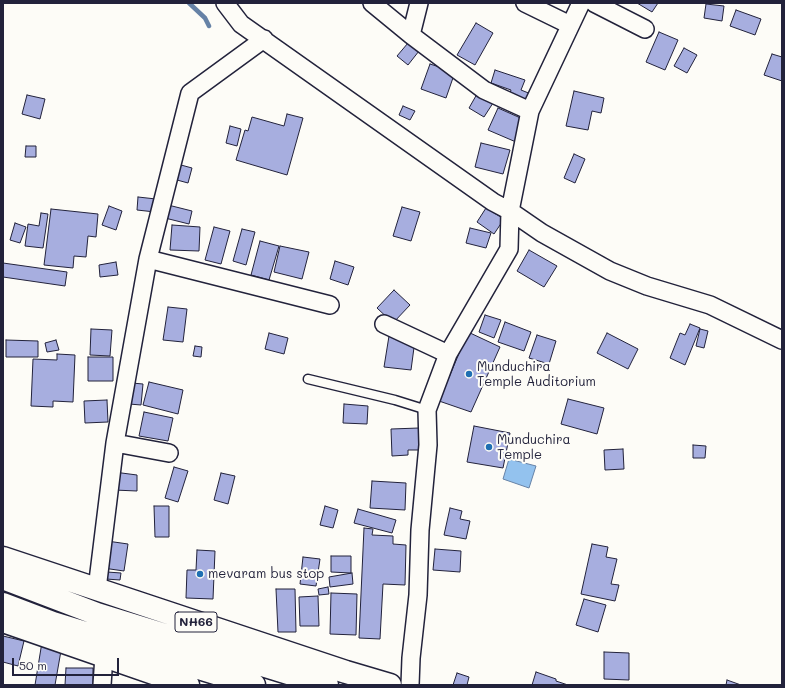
<!DOCTYPE html>
<style>
body{margin:0}
#map{position:relative;width:785px;height:688px;overflow:hidden;background:#fdfcf7;font-family:Mali,sans-serif}
canvas{display:block}
.frame{position:absolute;inset:0;border:4px solid #22223b;pointer-events:none}
.scale{position:absolute;left:12px;top:658px;width:107px;height:18px;box-sizing:border-box;border:2px solid #22223b;border-top:0;padding-left:5px;font-size:12px;line-height:14px;white-space:nowrap;color:#22223b;-webkit-text-stroke:3px #fdfcf7;paint-order:stroke}
</style>
<div id="map">
<canvas width="785" height="688"></canvas>
<div class="frame"></div>
<div class="scale">50 m</div>
</div>
<script>
const c = document.querySelector('canvas').getContext('2d');
c.lineJoin = 'round';
function fill(path, color) { c.fillStyle = color; c.fill(path, 'evenodd'); }
const toPath = rows => new Path2D(rows.map(r => 'M' + r).join(''));
function trace(path, color, width, dash) { c.strokeStyle = color; c.lineWidth = width; c.lineCap = dash ? 'butt' : 'round'; c.setLineDash(dash || []); c.stroke(path); }
function write(font, color, halo, rows, align = 'center') {
  c.font = font + ' Mali,sans-serif'; c.lineWidth = 4; c.setLineDash([]); c.textBaseline = 'middle'; c.strokeStyle = halo; c.fillStyle = color; for (const [text, x, y, turn = 0] of rows) {
    c.save(); c.translate(x, y); c.rotate((+turn || 0) * Math.PI / 180); c.textAlign = isNaN(turn) ? turn : align; if (halo) c.strokeText(text, 0, 0); c.fillText(text, 0, 0); c.restore();
  }
}
const water = toPath([
 [509,459,536,466,529,488,503,479,509,459]
]);
fill(water, '#93c2ee');
trace(water, '#6682a6', 1);
trace(toPath([
 [189,3,205,18,209,26]
]), '#6682a6', 4.5);
const building = toPath([
 [637,3,658,3,652,12,637,3],
 [706,4,724,6,722,21,704,18,706,4],
 [736,10,761,19,755,35,730,26,736,10],
 [476,23,493,33,475,65,457,55,476,23],
 [659,32,678,40,665,70,646,62,659,32],
 [408,43,419,51,408,65,397,56,408,43],
 [684,48,697,55,687,73,674,66,684,48],
 [772,54,782,57,782,81,764,75,772,54],
 [430,64,455,72,446,98,421,89,430,64],
 [495,70,525,80,521,90,531,94,527,105,508,99,511,90,491,83,495,70],
 [574,91,604,98,601,113,592,111,588,130,566,126,574,91],
 [477,94,493,103,484,117,469,108,477,94],
 [27,95,45,99,40,119,22,114,27,95],
 [403,106,415,111,410,120,399,115,403,106],
 [498,108,525,120,516,142,488,130,498,108],
 [287,114,303,118,287,175,236,160,245,130,248,131,252,117,284,126,287,114],
 [230,126,241,129,237,146,226,143,230,126],
 [481,143,510,150,503,174,475,167,481,143],
 [26,146,36,146,36,157,25,157,26,146],
 [574,154,585,159,575,183,564,178,574,154],
 [181,165,192,168,188,183,177,180,181,165],
 [138,197,156,199,155,212,137,210,138,197],
 [168,205,192,211,189,224,165,218,168,205],
 [109,206,122,211,116,230,102,225,109,206],
 [402,207,420,212,411,241,393,236,402,207],
 [486,208,504,219,494,234,477,222,486,208],
 [51,209,98,214,96,237,88,236,86,257,74,256,73,268,44,265,51,209],
 [41,213,48,214,43,248,25,246,28,224,39,226,41,213],
 [15,223,26,227,20,243,10,240,15,223],
 [172,225,200,227,199,251,170,250,172,225],
 [214,227,230,231,221,264,205,260,214,227],
 [470,228,491,233,486,248,466,243,470,228],
 [242,229,255,232,246,265,233,261,242,229],
 [260,241,279,246,269,280,251,275,260,241],
 [280,246,309,252,302,279,274,272,280,246],
 [529,250,557,266,544,287,517,271,529,250],
 [335,261,354,267,348,285,330,279,335,261],
 [116,262,118,275,100,277,99,265,116,262],
 [3,263,67,272,65,286,3,277,3,263],
 [394,290,410,305,393,323,377,308,394,290],
 [168,307,187,309,183,342,163,340,168,307],
 [485,315,501,320,494,338,479,332,485,315],
 [505,322,531,332,524,351,498,342,505,322],
 [690,324,700,328,685,365,670,358,680,333,685,335,690,324],
 [91,329,112,330,110,356,90,355,91,329],
 [700,329,708,331,704,348,696,346,700,329],
 [468,332,500,347,471,412,439,401,468,332],
 [269,333,288,338,284,354,265,349,269,333],
 [607,333,638,349,628,369,597,353,607,333],
 [537,335,556,341,549,364,529,358,537,335],
 [389,336,415,340,411,370,384,367,389,336],
 [6,340,38,341,38,357,6,357,6,340],
 [56,340,59,350,47,352,45,343,56,340],
 [195,346,202,347,201,357,193,356,195,346],
 [57,354,75,355,73,402,53,401,53,407,31,406,33,359,57,360,57,354],
 [88,357,113,357,113,381,88,381,88,357],
 [149,382,183,390,178,414,143,405,149,382],
 [132,383,143,384,141,405,129,404,132,383],
 [568,399,604,408,597,434,561,424,568,399],
 [107,400,108,422,85,423,84,401,107,400],
 [344,404,368,406,367,424,343,423,344,404],
 [144,412,173,418,168,441,139,436,144,412],
 [474,426,510,433,503,468,467,462,474,426],
 [419,428,420,450,408,450,408,455,392,456,391,429,419,428],
 [693,445,706,446,705,458,693,458,693,445],
 [623,449,624,469,605,470,604,450,623,449],
 [174,467,188,471,178,502,165,498,174,467],
 [114,472,137,475,137,491,114,490,114,472],
 [221,473,235,476,228,504,214,500,221,473],
 [372,481,406,483,405,510,370,508,372,481],
 [154,506,169,506,169,537,155,537,154,506],
 [325,506,338,510,333,528,320,525,325,506],
 [450,508,462,511,460,519,470,521,466,539,444,535,450,508],
 [358,509,396,520,392,533,354,523,358,509],
 [364,528,373,529,372,535,393,536,393,544,406,545,405,585,383,584,380,639,359,638,364,528],
 [107,541,128,544,124,571,103,568,107,541],
 [592,544,608,547,606,557,617,559,611,584,619,585,615,601,581,594,592,544],
 [435,549,461,551,460,572,433,570,435,549],
 [197,550,215,551,213,599,186,598,187,570,196,570,197,550],
 [331,556,351,556,351,573,331,572,331,556],
 [303,557,320,559,316,586,300,584,303,557],
 [107,572,121,573,120,580,106,579,107,572],
 [352,573,353,584,330,587,329,577,352,573],
 [328,587,329,594,319,595,318,589,328,587],
 [276,589,295,589,296,632,278,632,276,589],
 [331,593,357,594,356,635,330,634,331,593],
 [318,596,319,626,300,626,299,597,318,596],
 [584,599,606,605,598,632,576,625,584,599],
 [3,636,24,641,18,666,3,662,3,636],
 [42,642,62,645,55,685,35,685,42,642],
 [604,652,629,653,629,680,604,679,604,652],
 [66,668,93,668,93,685,65,685,66,668],
 [536,672,556,679,556,681,568,685,532,685,536,672],
 [457,673,469,677,467,685,453,685,457,673],
 [727,680,741,685,726,685,727,680]
]);
fill(building, '#a7aedf');
trace(building, '#22223b', 1);
const lane = toPath([
 [308,379,395,400,427,410]
]);
const street = toPath([
 [225,3,241,24,493,202,510,211,542,233,610,271,647,286,710,305,782,340],
 [372,3,411,35,484,90,530,111],
 [525,3,570,25],
 [594,3,645,29],
 [411,35,419,3],
 [148,259,330,305],
 [384,324,448,354],
 [115,443,169,453],
 [97,589,115,443,148,259,190,93,264,39],
 [102,685,104,656],
 [410,685,411,658,418,595,420,530,428,445,427,410,448,354,509,249,510,211,530,111,581,3]
]);
const highway = toPath([
 [3,558,346,672,390,685],
 [3,578,97,614,327,685],
 [3,604,53,623,254,685],
 [3,621,188,685]
]);
trace(lane, '#22223b', 11);
trace(street, '#22223b', 20);
trace(highway, '#22223b', 25);
trace(lane, '#fdfcf7', 8);
trace(street, '#fdfcf7', 17);
trace(highway, '#fdfcf7', 22);
for (const [x, y, r, color] of [
 [469,374,4,"#1f6fb2"],
 [489,447,4,"#1f6fb2"],
 [200,574,4,"#1f6fb2"]
]) { const dot = new Path2D(); dot.arc(x, y, r, 0, 2 * Math.PI); c.fillStyle = color; c.fill(dot); trace(dot, '#fdfcf7', 1.5); }
for (const [x, y, w] of [
 [196,622,42]
]) { const box = new Path2D(); box.roundRect(x - w / 2, y - 10, w, 20, 3); c.fillStyle = '#fdfcf7'; c.fill(box); trace(box, '#22223b', 1); }
write('bold 12px', '#22223b', null, [
 ["NH66",196,622]
]);
write('13px', '#22223b', '#fdfcf7', [
 ["Munduchira",477,367],
 ["Temple Auditorium",477,382],
 ["Munduchira",497,440],
 ["Temple",497,455],
 ["mevaram bus stop",208,574]
], 'left');
</script>
